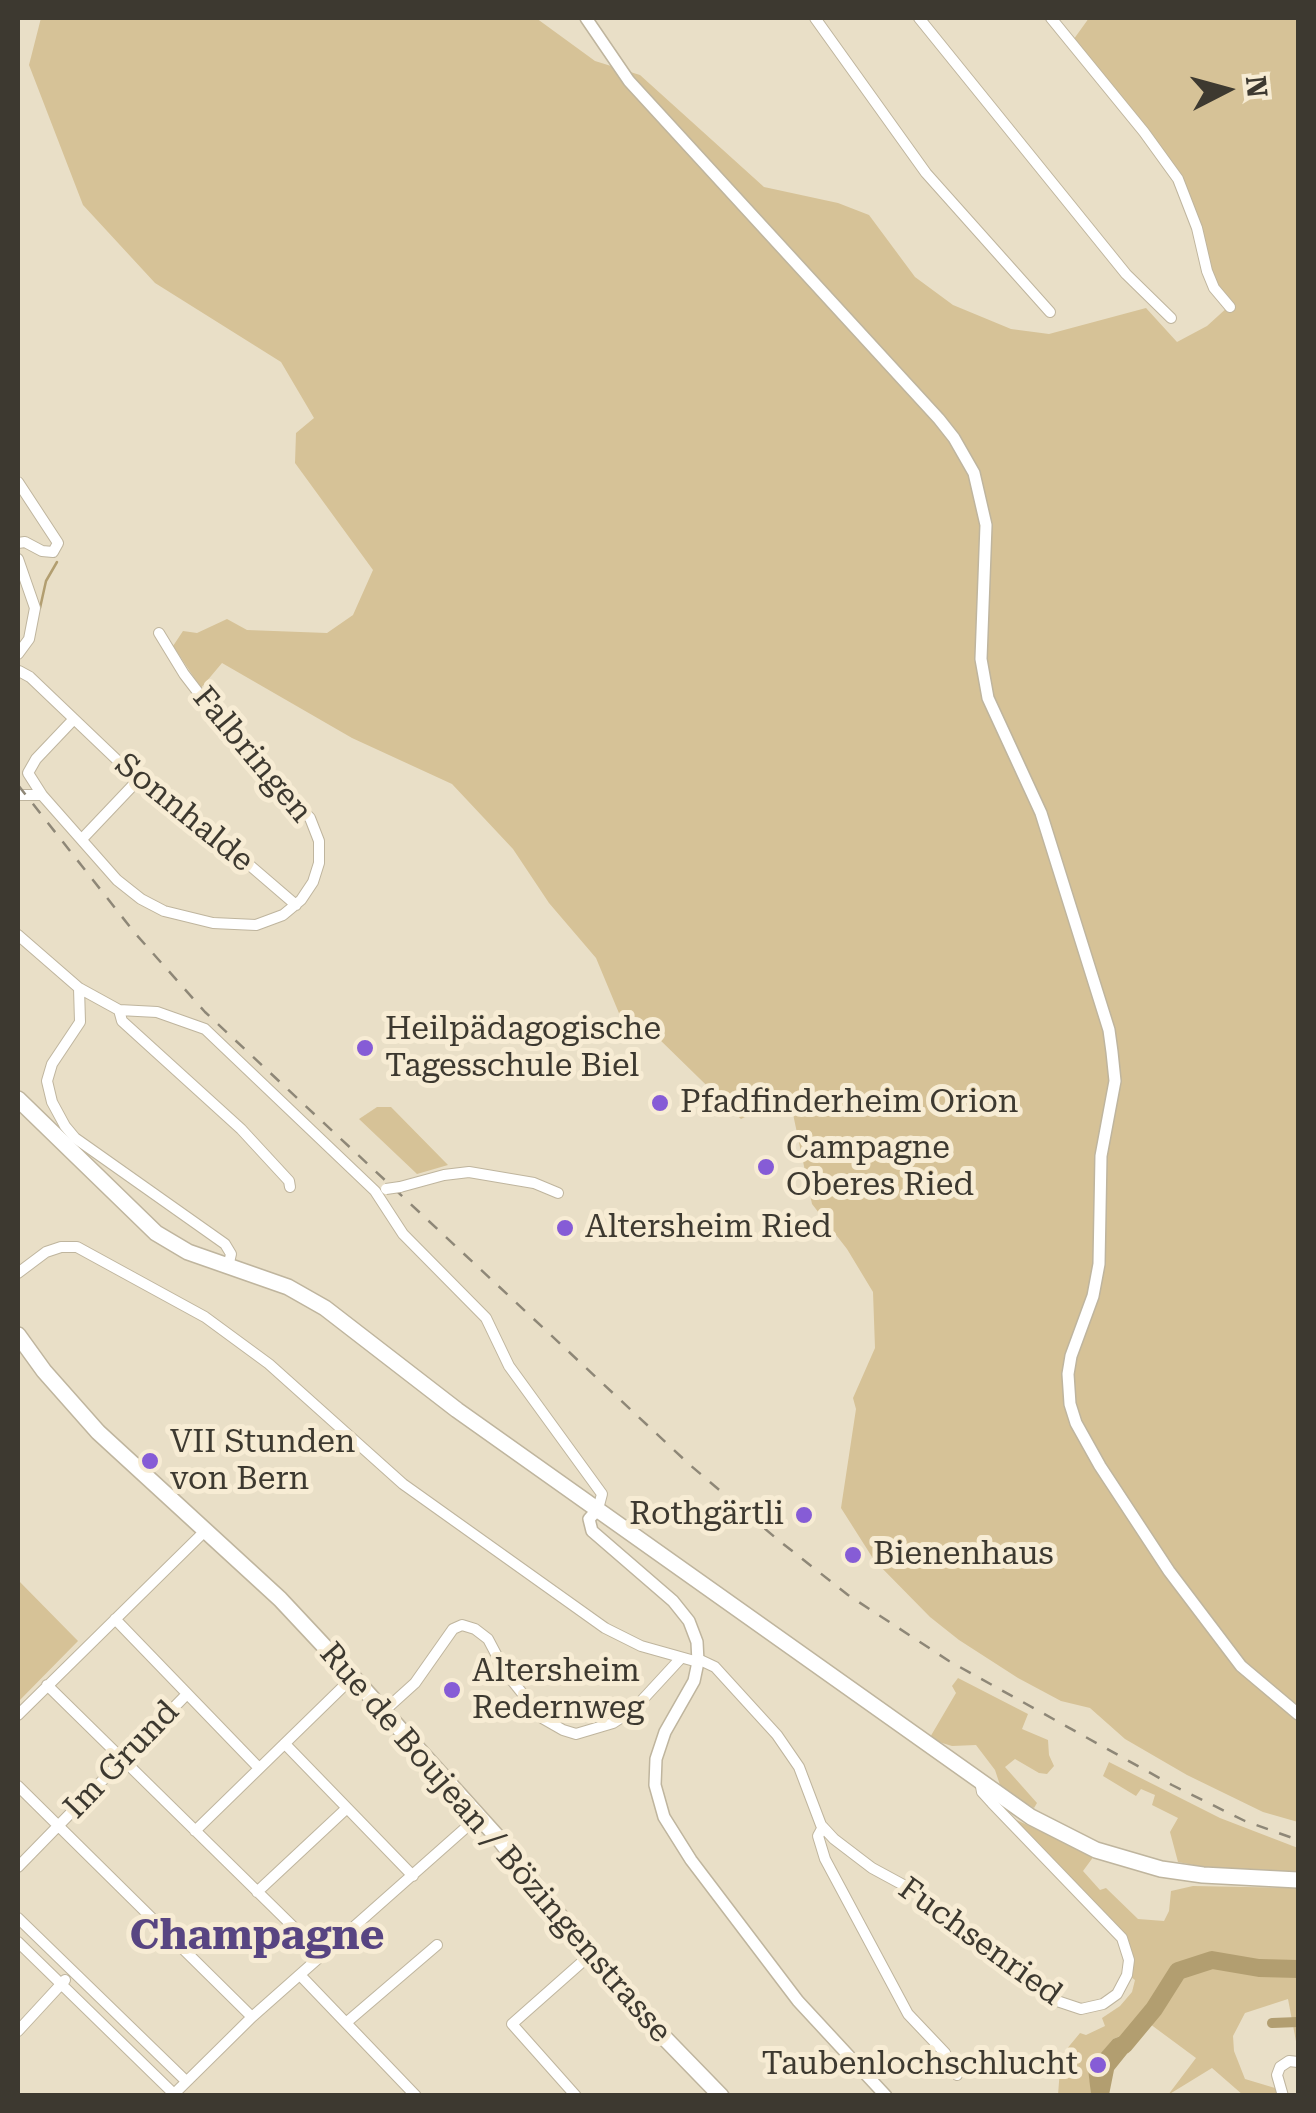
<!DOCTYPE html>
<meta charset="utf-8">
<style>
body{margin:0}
#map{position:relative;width:1316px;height:2113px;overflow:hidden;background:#e9dfc7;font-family:"Roboto Serif",serif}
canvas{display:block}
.frame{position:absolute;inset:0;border:20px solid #3d3930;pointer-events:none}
.north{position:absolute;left:1176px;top:40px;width:100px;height:100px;-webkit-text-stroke:8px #f7ecd4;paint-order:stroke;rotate:84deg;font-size:28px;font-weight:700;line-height:40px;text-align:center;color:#3d3930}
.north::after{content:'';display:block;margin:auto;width:35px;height:45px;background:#3d3930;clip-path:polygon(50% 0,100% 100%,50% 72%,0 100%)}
</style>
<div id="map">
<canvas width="1316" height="2113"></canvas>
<div class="frame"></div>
<div class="north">N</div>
</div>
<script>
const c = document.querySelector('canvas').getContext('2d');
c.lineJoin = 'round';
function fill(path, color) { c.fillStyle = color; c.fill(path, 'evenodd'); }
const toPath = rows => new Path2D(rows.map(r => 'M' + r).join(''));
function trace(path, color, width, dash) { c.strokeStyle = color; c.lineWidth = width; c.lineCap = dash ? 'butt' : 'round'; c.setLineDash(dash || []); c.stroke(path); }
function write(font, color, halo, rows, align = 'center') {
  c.font = font + ' "Roboto Serif",serif'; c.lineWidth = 10; c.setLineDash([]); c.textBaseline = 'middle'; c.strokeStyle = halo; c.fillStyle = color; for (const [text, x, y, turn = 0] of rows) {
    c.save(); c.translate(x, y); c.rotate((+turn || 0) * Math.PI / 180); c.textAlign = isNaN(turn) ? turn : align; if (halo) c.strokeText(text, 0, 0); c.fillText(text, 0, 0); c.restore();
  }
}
fill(toPath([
 [41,18,536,18,595,61,640,75,764,187,838,203,869,215,915,277,953,305,1011,329,1049,334,1146,308,1177,342,1207,326,1229,306,1214,288,1178,179,1071,43,1089,18,1298,18,1298,1822,1263,1812,1187,1775,1125,1739,1090,1708,1061,1701,1018,1678,959,1640,930,1617,874,1560,841,1508,856,1409,853,1398,875,1348,873,1292,847,1249,812,1204,789,1095,741,1119,656,1036,643,1030,626,1030,596,958,549,903,513,849,452,784,352,738,222,663,201,688,173,646,183,631,197,633,227,619,247,630,327,633,353,615,373,570,295,463,296,433,314,418,281,362,155,283,83,205,29,65],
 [377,1107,391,1107,448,1165,417,1174,359,1119],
 [18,1580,78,1641,18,1702],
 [958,1678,1028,1714,1022,1729,1048,1740,1049,1755,1054,1766,1047,1774,1039,1773,1015,1759,1005,1767,1037,1803,1034,1808,1002,1791,995,1770,976,1745,952,1746,929,1739,956,1693,952,1686],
 [1109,1762,1220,1818,1298,1848,1298,1874,1214,1869,1178,1862,1170,1832,1178,1818,1152,1805,1155,1795,1141,1789,1136,1796,1103,1776],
 [1008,1816,1094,1856,1083,1871,1100,1890,1106,1888,1138,1919,1164,1921,1169,1911,1171,1891,1193,1886,1298,1888,1298,2052,1288,1999,1245,2013,1233,2036,1234,2051,1245,2079,1275,2088,1278,2095,1243,2095,1212,2068,1168,2095,1196,2058,1150,2024,1113,2039,1089,2068,1091,2095,1058,2095,1061,2056,1080,2033,1086,2035,1105,2026,1102,2018,1120,2006,1132,1992,1135,1980,1131,1977,1132,1952,1048,1854]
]), '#d6c297');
fill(toPath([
 [1151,2024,1114,2070,1109,2095,1091,2095,1088,2068,1113,2039]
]), '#b29e70');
trace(toPath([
 [40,608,46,581,57,562]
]), '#b29e70', 2.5);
trace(toPath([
 [1272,2023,1298,2022]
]), '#b29e70', 10);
trace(toPath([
 [1124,2045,1154,2009,1178,1971,1212,1960,1259,1968,1298,1969]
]), '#b29e70', 18);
const minor = toPath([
 [815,18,926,173,1050,312],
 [919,18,1126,274,1171,318],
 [1051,18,1144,132,1178,179,1197,228,1207,271,1214,288,1230,307],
 [18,482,58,543,53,552,42,551,25,542,18,543],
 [18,559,35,608,29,639,18,654],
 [19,671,30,677,138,780,144,778,154,783,296,905],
 [18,795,42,795,117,880,141,899,164,911,213,923,256,925,283,915,301,900,313,882,319,863,319,841,310,818,217,717,184,674,159,633],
 [42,795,28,773,36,759,73,720],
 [82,839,138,780],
 [18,935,79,988,119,1010,157,1012,205,1029,375,1191,403,1234,486,1318,509,1366,602,1494,598,1509],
 [79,988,80,1022,52,1064,47,1081,52,1102,65,1126,75,1138,225,1244,231,1254,228,1267],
 [119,1010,122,1021,241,1129,289,1181,290,1187],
 [400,1187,444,1175,469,1172,534,1183,558,1193],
 [18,1273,46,1252,61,1247,77,1247,205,1317,269,1364,403,1484,605,1628,641,1646,698,1662],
 [115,1619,258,1767],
 [698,1659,715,1667,777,1735,799,1767,821,1825,834,1839,872,1868,920,1894,1054,2000,1081,2009,1103,2004,1117,1994,1127,1975,1129,1960,1122,1938,992,1803,982,1792,980,1781],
 [47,1685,322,1955],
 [384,1711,415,1683,453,1629,462,1625,475,1629,488,1639,506,1673,542,1718,563,1730,576,1734,613,1723,633,1710,681,1658],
 [18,1715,205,1531],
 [285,1744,413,1876],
 [18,1786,252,2017],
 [823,1827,818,1836,825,1859,908,2014,945,2053,957,2075],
 [195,1831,353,1677],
 [18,1867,187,1694],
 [257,1892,347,1808],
 [18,1918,186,2081],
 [18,1942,174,2094],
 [300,1975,416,2096],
 [347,2022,437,1945],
 [18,2031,65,1980],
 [172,2096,252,2017,479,1816],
 [576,2096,512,2024,590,1955],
 [1283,2096,1277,2075,1280,2067,1289,2061,1298,2062]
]);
const tertiary = toPath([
 [586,18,629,81,939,419,954,438,974,473,986,525,981,659,988,698,1041,813,1109,1030,1112,1052,1115,1081,1101,1156,1099,1264,1093,1296,1071,1356,1068,1374,1070,1404,1076,1423,1100,1466,1169,1571,1241,1666,1298,1714],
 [598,1509,589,1519,592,1531,673,1601,689,1621,697,1642,698,1662,694,1681,665,1732,656,1759,655,1785,664,1817,691,1860,798,2001,886,2096]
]);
const primary = toPath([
 [18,1099,156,1233,188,1252,288,1287,325,1308,457,1410,1031,1817,1096,1850,1161,1869,1203,1875,1298,1880],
 [18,1335,44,1371,98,1432,280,1599,353,1677,500,1840,619,1991,721,2096]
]);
trace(minor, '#bfb59e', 12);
trace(tertiary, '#bfb59e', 14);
trace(primary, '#bfb59e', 18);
trace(minor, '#fff', 10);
trace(tertiary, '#fff', 11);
trace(primary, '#fff', 15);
trace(toPath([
 [18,785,134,932,205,1012,690,1465,777,1539,848,1595,949,1661,1172,1785,1245,1821,1298,1840]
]), '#8e8777', 2.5, [12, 12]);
const minorBridge = toPath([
 [386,1189,400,1187]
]);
trace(minorBridge, '#bfb59e', 12, []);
trace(minorBridge, '#fff', 10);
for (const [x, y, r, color] of [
 [365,1048,10,"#865cd6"],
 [660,1103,10,"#865cd6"],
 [766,1167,10,"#865cd6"],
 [565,1228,10,"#865cd6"],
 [150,1461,10,"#865cd6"],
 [804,1515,10,"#865cd6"],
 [853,1555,10,"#865cd6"],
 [452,1690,10,"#865cd6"],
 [1098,2065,10,"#865cd6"]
]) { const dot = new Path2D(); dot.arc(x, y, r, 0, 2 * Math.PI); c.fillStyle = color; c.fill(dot); trace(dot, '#f7ecd4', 4); }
write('32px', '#3d3930', '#f7ecd4', [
 ["Falbringen",252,755,50],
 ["Sonnhalde",184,813,39],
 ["Im Grund",122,1760,-46],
 ["Rue de Boujean / Bözingenstrasse",495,1843,49],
 ["Fuchsenried",980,1942,36]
]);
write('32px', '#3d3930', '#f7ecd4', [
 ["Heilpädagogische",385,1030],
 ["Tagesschule Biel",385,1067],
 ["Pfadfinderheim Orion",680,1103],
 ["Campagne",786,1149],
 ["Oberes Ried",786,1186],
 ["Altersheim Ried",585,1228],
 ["VII Stunden",170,1443],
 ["von Bern",170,1480],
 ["Rothgärtli",784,1515,"right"],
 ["Bienenhaus",873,1555],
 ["Altersheim",472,1672],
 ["Redernweg",472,1709],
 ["Taubenlochschlucht",1078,2065,"right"]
], 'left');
write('bold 42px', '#584582', '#f7ecd4', [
 ["Champagne",257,1937]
]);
</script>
